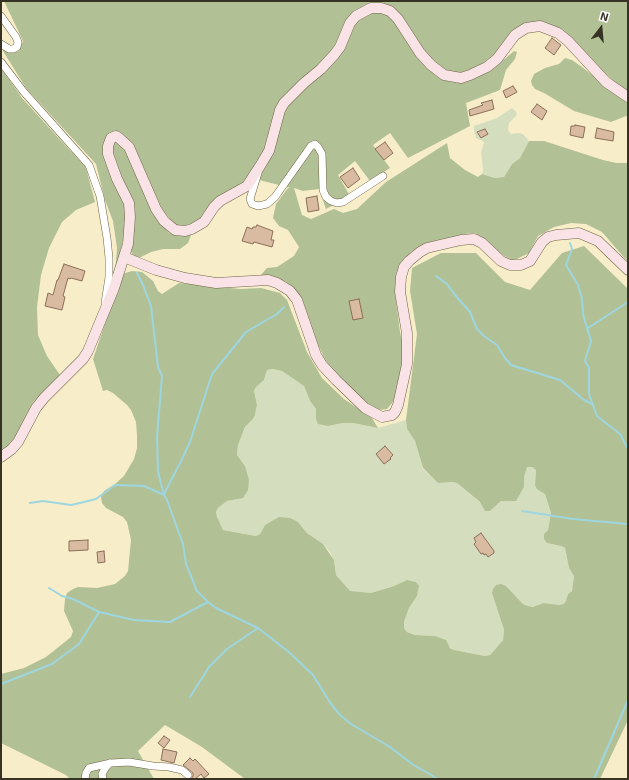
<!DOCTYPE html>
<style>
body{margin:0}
#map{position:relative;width:629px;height:780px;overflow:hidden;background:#f8edc9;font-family:"Exo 2",sans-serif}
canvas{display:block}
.frame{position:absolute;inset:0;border:2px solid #363224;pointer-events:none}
.north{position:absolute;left:581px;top:8px;width:40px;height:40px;-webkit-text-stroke:3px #fff;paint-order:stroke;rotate:16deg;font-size:11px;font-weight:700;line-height:16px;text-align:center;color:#363224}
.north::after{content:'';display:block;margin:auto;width:14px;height:18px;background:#363224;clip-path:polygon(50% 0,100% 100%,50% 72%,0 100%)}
</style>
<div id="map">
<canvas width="629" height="780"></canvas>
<div class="frame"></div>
<div class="north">N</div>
</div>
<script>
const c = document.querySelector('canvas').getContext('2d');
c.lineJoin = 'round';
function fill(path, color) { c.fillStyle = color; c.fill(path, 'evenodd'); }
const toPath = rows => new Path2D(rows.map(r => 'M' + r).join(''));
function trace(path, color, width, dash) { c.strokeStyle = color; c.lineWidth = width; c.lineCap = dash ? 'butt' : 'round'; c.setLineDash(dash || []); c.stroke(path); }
fill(toPath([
 [512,108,517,113,516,116,509,123,508,130,511,134,518,133,523,134,529,141,520,158,512,164,504,177,495,178,482,174,483,170,481,152,484,143,483,141,476,138,474,131,474,126,497,118],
 [271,369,282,371,304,386,310,401,316,409,316,419,328,426,343,423,353,423,378,428,406,420,407,429,415,441,423,469,438,483,453,482,457,483,490,511,501,501,524,487,524,477,527,466,532,467,536,470,535,485,545,494,551,513,548,530,544,534,547,543,561,546,565,548,569,568,574,576,572,591,568,594,565,603,560,605,543,603,533,607,528,606,523,604,506,586,492,593,504,630,503,640,490,655,485,656,454,650,435,636,415,635,407,632,404,628,404,622,409,608,417,596,416,582,407,580,394,586,371,593,350,592,336,575,334,560,330,552,323,544,307,533,298,522,265,525,260,534,256,536,223,530,217,517,216,512,218,508,227,501,242,498,245,466,237,455,238,445,245,427,253,419,255,415,257,405,254,391,256,387,264,380,267,370]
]), '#d4debf');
fill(toPath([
 [4,1,628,1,628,92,620,87,605,73,572,38,534,22,522,25,511,32,492,58,478,67,463,73,453,73,442,70,430,59,387,6,368,4,355,11,349,18,331,52,321,65,281,101,264,153,247,180,214,200,206,211,199,220,184,226,176,225,172,221,164,212,158,200,136,150,122,134,117,132,108,136,126,206,126,227,115,274,117,248,113,221,105,200,96,164,26,88,3,51,3,49,11,52,19,51,23,41],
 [374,12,388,14,447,80,501,62,514,51,517,52,515,59,506,70,500,90,466,103,470,126,408,158,390,133,373,145,390,168,370,181,355,161,338,175,350,196,326,209,319,189,303,191,294,188,302,215,311,219,334,209,343,213,357,209,386,182,447,143,450,158,465,170,478,177,482,174,495,178,504,177,512,164,520,158,529,141,544,141,603,160,616,163,628,163,628,262,602,232,586,224,571,223,554,227,538,236,529,253,517,259,512,260,501,254,485,239,475,233,465,234,425,244,411,252,400,265,396,277,395,293,400,332,403,345,404,357,399,384,393,402,387,409,378,410,364,401,334,372,326,361,318,345,300,296,294,288,285,281,260,276,267,268,277,267,294,256,299,247,288,230,279,226,273,218,276,204,288,188,291,188,259,180,271,151,285,107,342,49,358,20],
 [565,58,572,60,582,67,619,97,628,102,628,117,626,116,611,122,574,111,544,93,535,89,532,85,531,81,534,74,545,68,559,64],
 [1,68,22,98,86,168,95,202,76,210,62,222,49,248,41,275,37,307,38,335,47,356,60,375,33,402,16,436,8,446,1,451],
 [115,141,124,148,152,210,160,222,169,233,179,236,191,235,188,243,180,249,163,249,151,252,139,258,133,256,131,251,134,230,135,213,132,198,121,177,113,153,112,148],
 [584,246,628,289,628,720,600,779,245,779,202,747,165,725,138,751,154,779,70,779,66,775,1,743,1,674,24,668,46,657,71,637,73,631,64,611,65,599,67,593,73,589,78,587,97,588,115,584,125,576,128,571,131,540,127,522,123,517,106,508,102,503,101,497,104,491,115,484,124,476,134,459,137,448,137,435,136,422,131,410,127,405,113,393,107,390,103,391,93,359,122,274,132,271,142,272,153,281,158,291,162,294,179,283,240,289,261,288,280,293,287,300,307,352,322,378,344,399,372,418,378,428,353,423,343,423,328,426,318,424,316,419,316,409,310,401,304,386,282,371,272,369,267,370,264,380,256,387,254,391,257,405,255,415,253,419,245,427,238,445,237,455,245,466,249,480,248,490,243,498,227,501,218,508,216,512,217,517,223,530,256,536,260,534,265,525,279,517,290,518,298,522,307,533,323,544,334,560,336,575,350,591,371,593,394,586,407,580,416,582,419,586,417,596,409,608,404,622,404,628,407,632,415,635,435,636,446,640,450,648,454,650,485,656,490,655,503,640,504,630,492,593,493,589,496,585,501,584,506,586,523,604,528,606,533,607,543,603,560,605,565,603,568,594,572,591,574,576,569,568,565,548,561,546,547,543,544,539,544,534,548,530,551,513,545,494,537,489,535,485,536,470,532,467,527,467,524,477,524,487,516,501,501,501,490,511,485,511,480,502,457,483,453,482,438,483,423,468,415,441,407,429,406,420,417,334,410,291,412,268,441,253,476,253,505,282,530,290,562,253]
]), '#b2c096');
trace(toPath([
 [570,243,572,249,566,265,578,285,582,299,583,314,591,341,585,361,589,368,589,394,597,416,620,434,628,449],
 [137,273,143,285,151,306,158,367,162,376,157,437,158,472,164,495,167,500,183,544,186,564,197,591,208,602,216,608,258,628,290,653,313,675,331,704,340,715,351,724,390,747,412,764,438,779],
 [436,276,447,284,455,295,470,312,477,329,484,336,497,345,505,358,511,365,560,380,584,400,592,404],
 [588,328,628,302],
 [164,494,181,461,190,442,212,374,246,332,277,314,284,307],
 [30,503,43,501,71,505,80,503,96,499,115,485,144,486,164,495],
 [522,511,573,519,628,524],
 [49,588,62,596,73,599,99,612,134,620,170,622,208,602],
 [1,684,52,664,79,644,99,612],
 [190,697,209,667,227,649,258,628],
 [98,779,99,779],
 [594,779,628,700]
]), '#9ed6df', 2);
const building = toPath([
 [552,38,561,45,554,55,545,48,552,38],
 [513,86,517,92,506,98,503,91,513,86],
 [492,100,494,109,470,116,469,110,483,105,481,103,492,100],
 [537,104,547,111,542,120,531,112,537,104],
 [575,125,585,127,583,138,570,135,571,126,575,126,575,125],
 [597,128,614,132,613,141,595,138,597,128],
 [485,129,488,134,481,138,477,132,485,129],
 [385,142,393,153,384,160,375,149,385,142],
 [353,168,360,179,348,188,340,177,353,168],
 [317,196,319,210,308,212,306,198,317,196],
 [257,225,273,231,271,240,274,240,272,247,254,242,253,244,242,241,247,227,252,229,253,227,256,227,257,225],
 [64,264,85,271,82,281,71,278,70,279,68,278,63,296,65,297,62,310,45,306,48,293,53,295,57,280,58,280,64,264],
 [359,299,363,318,353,320,349,301,359,299],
 [385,446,393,455,390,458,391,459,384,464,376,454,385,446],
 [481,533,494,551,494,553,488,557,486,554,484,555,483,553,481,554,474,544,476,542,474,538,481,533],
 [88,540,88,550,69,551,69,541,88,540],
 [104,551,105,562,98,563,97,552,104,551],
 [164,736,170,740,164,748,158,743,164,736],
 [163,749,177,752,174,763,161,760,163,749],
 [190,758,193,761,195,759,209,774,204,778,201,774,195,779,191,779,193,776,193,773,183,765,190,758]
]);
fill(building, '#d9bba2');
trace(building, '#8b6f59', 1);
const street = toPath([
 [1,16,16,37,18,42,17,47,13,49,9,49,1,44],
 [1,62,23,91,89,165,100,196,107,238,109,258,109,277,105,303],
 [258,173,250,199,252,204,258,206,267,204,275,197,311,146,315,144,318,147,322,154,323,190,326,197,331,201,337,203,343,202,383,176],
 [85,779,86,773,89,768,111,763,129,762,153,766,169,767,182,770,188,775],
 [103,779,102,774,106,767,110,763]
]);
const secondary = toPath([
 [124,257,156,270,185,278,216,283,268,280,277,283,290,291,297,300,316,355,322,365,336,380,365,408,382,417,392,415,395,412,398,405,407,364,407,333,400,292,401,277,404,267,409,261,420,252,427,248,461,240,474,239,482,243,501,261,510,265,521,265,530,261,542,242,548,237,556,235,579,233,598,241,628,270],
 [1,457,12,449,18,442,36,408,44,398,83,359,88,351,114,288,128,244,130,217,129,203,117,179,108,154,108,146,111,138,116,136,119,138,129,147,156,209,164,221,175,230,185,231,192,229,204,222,214,207,220,201,247,186,260,166,269,151,280,110,284,103,304,83,321,69,334,55,340,47,350,23,356,16,371,8,381,8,390,11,398,19,420,53,431,65,444,75,461,78,470,75,487,67,497,59,515,35,526,28,540,26,558,33,568,41,606,82,628,97]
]);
trace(street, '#6e6445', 8);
trace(secondary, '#6e6445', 11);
trace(street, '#fff', 7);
trace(secondary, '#fae3e7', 10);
</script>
